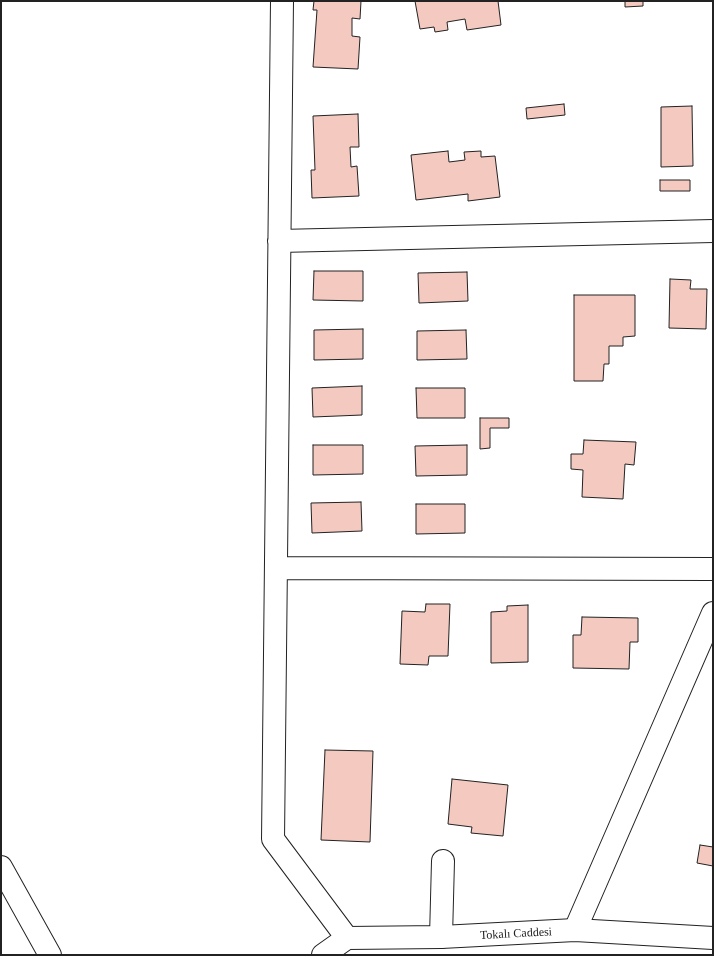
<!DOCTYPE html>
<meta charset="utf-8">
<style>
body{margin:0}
#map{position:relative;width:714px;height:956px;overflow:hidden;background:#fff;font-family:"Times New Roman",serif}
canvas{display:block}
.frame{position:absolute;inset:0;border:2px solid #222;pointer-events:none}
</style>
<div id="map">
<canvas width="714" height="956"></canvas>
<div class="frame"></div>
</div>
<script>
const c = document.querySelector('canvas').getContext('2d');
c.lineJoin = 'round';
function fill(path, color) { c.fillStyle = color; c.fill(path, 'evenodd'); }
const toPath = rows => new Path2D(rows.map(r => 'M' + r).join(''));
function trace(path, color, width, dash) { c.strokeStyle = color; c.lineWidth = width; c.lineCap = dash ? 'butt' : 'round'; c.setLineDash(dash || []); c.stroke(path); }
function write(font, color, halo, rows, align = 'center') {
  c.font = font + ' "Times New Roman",serif'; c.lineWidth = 3; c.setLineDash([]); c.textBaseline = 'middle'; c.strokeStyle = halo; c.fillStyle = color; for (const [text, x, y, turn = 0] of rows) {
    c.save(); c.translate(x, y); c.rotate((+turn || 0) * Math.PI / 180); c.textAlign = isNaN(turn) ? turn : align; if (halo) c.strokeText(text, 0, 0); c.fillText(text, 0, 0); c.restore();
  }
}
const building = toPath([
 [314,1,361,1,360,19,352,18,352,36,360,37,358,69,313,67,317,10,313,10,314,1],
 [415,1,498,1,501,25,467,30,465,19,447,22,448,30,435,32,434,27,420,29,415,1],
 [625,1,643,1,643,6,625,7,625,1],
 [564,104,565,115,527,119,526,108,564,104],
 [692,106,693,166,661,167,661,107,692,106],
 [358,114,359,147,350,147,351,167,357,166,359,196,312,198,311,170,315,170,313,116,358,114],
 [448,151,449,162,465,160,464,152,481,151,481,157,495,156,500,197,468,201,468,194,416,200,411,155,448,151],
 [660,180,690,180,690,191,660,191,660,180],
 [314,271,363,271,363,301,313,300,314,271],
 [467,272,468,301,419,303,418,273,467,272],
 [670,279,691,280,690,289,707,289,706,329,669,328,670,279],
 [574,295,635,295,635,336,623,337,623,346,609,346,609,364,604,364,603,381,574,381,574,295],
 [363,329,363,359,314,360,314,330,363,329],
 [466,330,467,359,417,360,417,331,466,330],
 [362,386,362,415,313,417,312,388,362,386],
 [416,388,465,388,465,418,417,418,416,388],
 [480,418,509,418,509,428,490,428,490,448,480,449,480,418],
 [584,440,636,442,634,465,625,464,623,499,582,497,583,470,571,469,571,454,583,454,584,440],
 [313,445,363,445,363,474,313,475,313,445],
 [467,445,467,475,416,476,415,446,467,445],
 [361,502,362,531,312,533,311,503,361,502],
 [416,504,465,504,465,533,416,534,416,504],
 [426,604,450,604,448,656,429,656,428,665,400,664,402,611,425,612,426,604],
 [528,605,528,662,491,663,491,612,507,611,507,606,528,605],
 [582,617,638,618,638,642,630,642,629,669,573,668,573,635,581,635,582,617],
 [325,750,373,751,370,842,321,840,325,750],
 [452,779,508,785,503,836,471,833,472,827,448,824,452,779],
 [700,845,713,847,713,866,697,863,700,845]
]);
fill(building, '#f3c9c0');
trace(building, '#222', 1);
const street = toPath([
 [282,1,273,839,347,938],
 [279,241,713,231],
 [276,568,713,569],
 [1,867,50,955],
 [575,930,713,613],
 [441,937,443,861]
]);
const secondary = toPath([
 [323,955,347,938,441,937,575,930,713,938]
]);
trace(street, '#222', 24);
trace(secondary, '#222', 24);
trace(street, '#fff', 22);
trace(secondary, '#fff', 22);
write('12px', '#222', '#fff', [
 ["Tokalı Caddesi",516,934,-3]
]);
</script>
